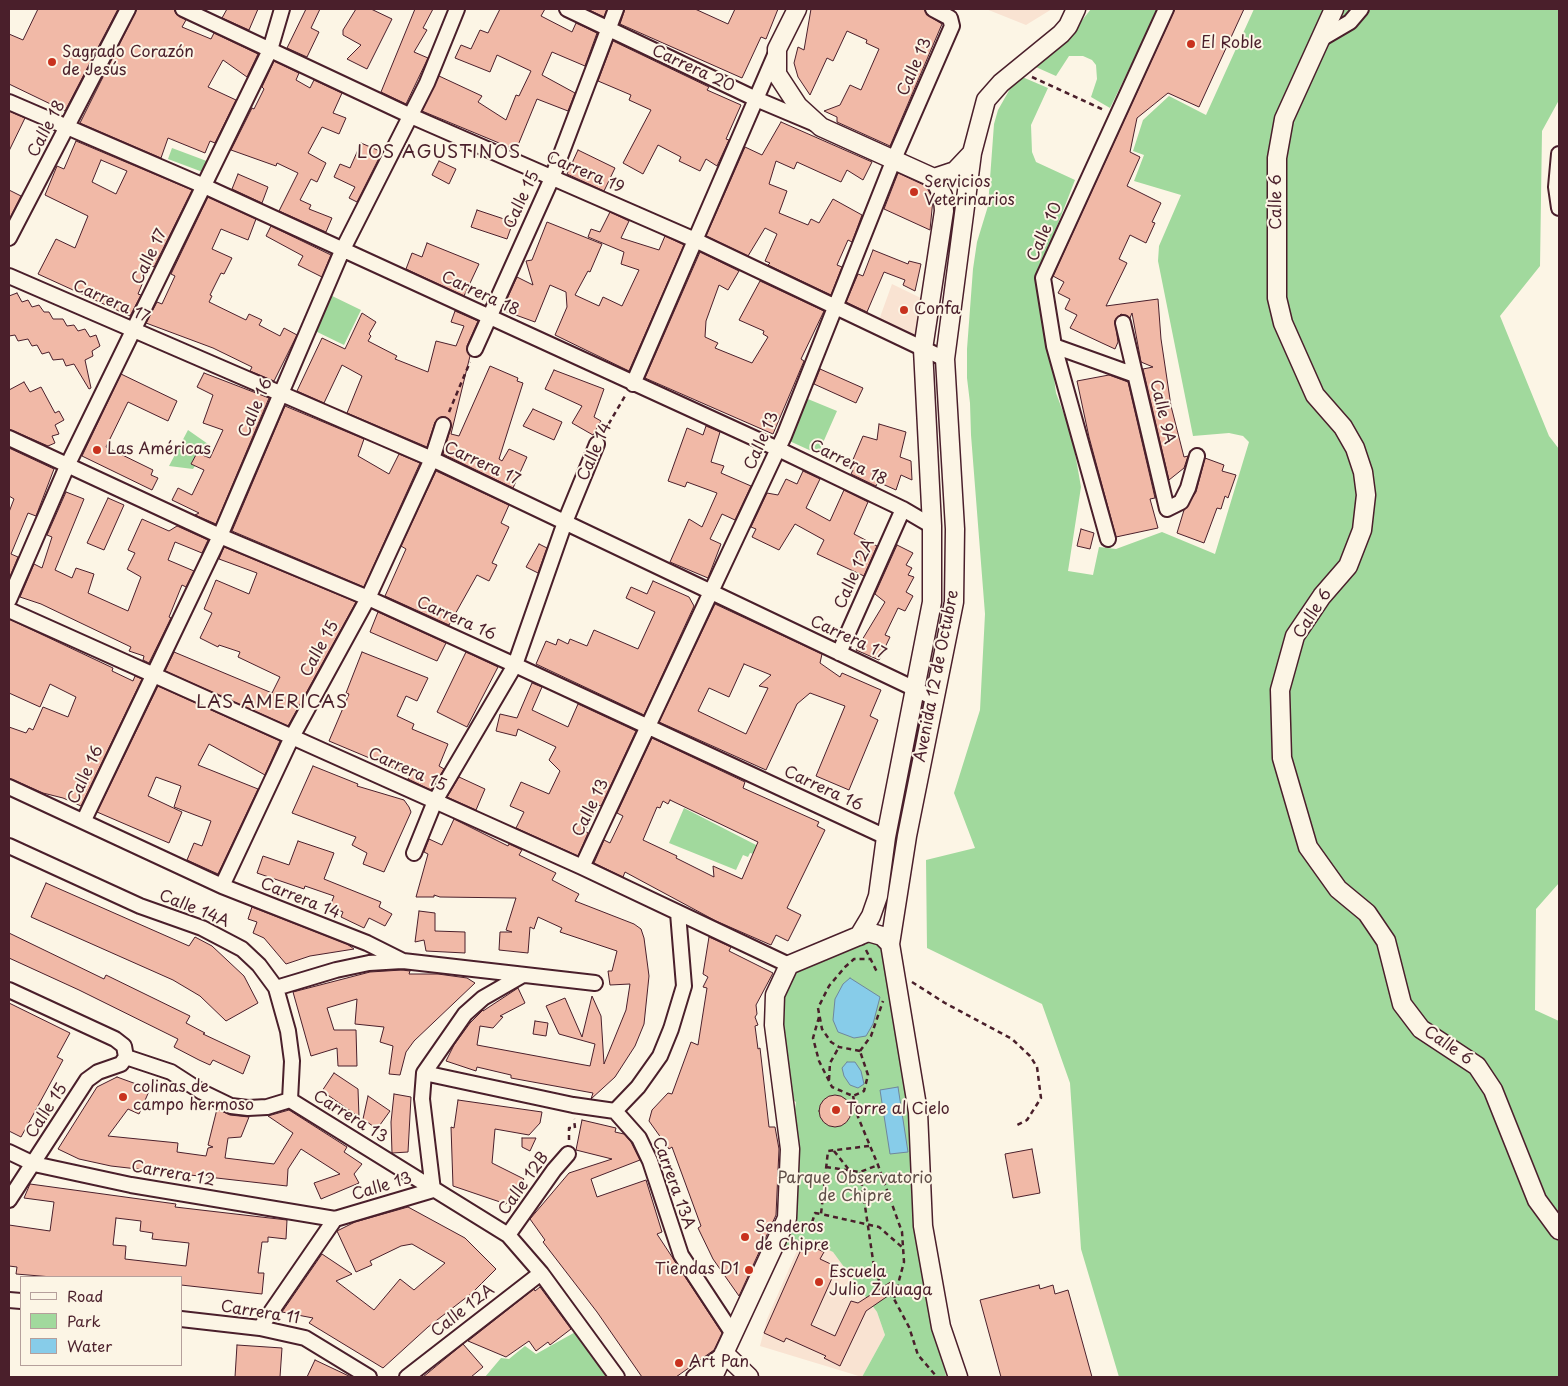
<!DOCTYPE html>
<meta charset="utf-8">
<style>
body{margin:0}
#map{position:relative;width:1568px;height:1386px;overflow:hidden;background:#fcf5e5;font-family:"Playpen Sans",sans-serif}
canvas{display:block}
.frame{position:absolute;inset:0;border:10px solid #4a1f2b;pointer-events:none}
.legend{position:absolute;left:20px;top:1276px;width:162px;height:90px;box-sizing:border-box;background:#fcf5e5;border:1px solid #b59f9b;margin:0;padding:6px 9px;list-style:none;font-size:15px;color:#4a1f2b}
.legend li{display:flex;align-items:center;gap:10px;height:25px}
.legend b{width:25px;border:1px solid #b59f9b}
</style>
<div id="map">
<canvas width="1568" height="1386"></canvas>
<div class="frame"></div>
<ul class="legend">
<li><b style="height:6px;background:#fcf5e5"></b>Road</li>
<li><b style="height:14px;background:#a1d99d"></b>Park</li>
<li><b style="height:14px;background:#87cce9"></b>Water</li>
</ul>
</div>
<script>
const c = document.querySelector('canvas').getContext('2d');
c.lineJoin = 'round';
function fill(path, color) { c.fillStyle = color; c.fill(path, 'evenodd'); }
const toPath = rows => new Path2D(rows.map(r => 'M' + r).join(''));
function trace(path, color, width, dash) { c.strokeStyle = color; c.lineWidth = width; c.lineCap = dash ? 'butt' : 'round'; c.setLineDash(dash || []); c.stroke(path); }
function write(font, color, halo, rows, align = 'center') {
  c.font = font + ' "Playpen Sans",sans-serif'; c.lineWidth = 4; c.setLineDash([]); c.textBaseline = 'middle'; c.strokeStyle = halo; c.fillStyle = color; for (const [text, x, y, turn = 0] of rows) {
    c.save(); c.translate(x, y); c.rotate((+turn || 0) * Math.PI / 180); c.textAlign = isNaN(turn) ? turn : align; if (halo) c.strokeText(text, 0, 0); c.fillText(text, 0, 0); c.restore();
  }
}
fill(toPath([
 [986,9,1052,9,1026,25],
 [892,284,927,301,922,340,879,320],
 [812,1242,833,1252,877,1312,885,1335,862,1377,760,1346,767,1319,800,1244]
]), '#f9e3d2');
fill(toPath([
 [1091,9,1158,9,1110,108,1091,97,1097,79,1096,65,1092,60,1083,56,1069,56,1056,76,1029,64,1076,28],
 [1254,9,1559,9,1559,100,1542,131,1540,266,1500,316,1549,436,1559,449,1559,883,1536,909,1535,1010,1559,1021,1559,1377,1119,1377,1081,1249,1070,1083,1042,1004,927,948,926,860,975,848,954,793,980,710,985,614,971,435,970,403,967,378,967,349,973,269,977,242,988,206,994,124,998,110,1015,80,1020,76,1048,88,1031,125,1032,152,1036,162,1075,180,1040,270,1056,393,1072,436,1081,487,1068,571,1093,575,1099,547,1116,549,1162,532,1215,554,1249,442,1243,436,1229,433,1193,436,1158,261,1159,246,1181,195,1134,181,1144,155,1133,151,1143,120,1169,96,1206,115],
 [172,148,212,163,208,174,168,159],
 [326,293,361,310,344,345,309,328],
 [803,397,837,411,818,454,785,439],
 [188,430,208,444,202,455,197,453,191,464,195,466,193,469,169,466],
 [684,808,758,846,754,854,750,853,748,857,743,855,736,870,669,843],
 [859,936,890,944,946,1377,862,1377,885,1335,877,1312,833,1252,812,1242,774,1251,796,1102,783,1094,774,1025,789,965],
 [579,1330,614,1377,485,1377,501,1358,509,1359,525,1346,536,1354]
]), '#a1d99d');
const water = toPath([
 [850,978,880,997,873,1024,866,1036,854,1038,838,1032,833,1020,835,999,843,984,850,978],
 [847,1062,855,1062,861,1071,864,1084,858,1088,850,1085,844,1076,842,1068,847,1062],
 [898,1087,908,1152,890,1154,880,1090,898,1087]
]);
fill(water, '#87cce9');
trace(water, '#6f879d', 1);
const building = toPath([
 [38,9,118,9,65,111,9,84,9,34,23,40,38,9],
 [137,9,174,9,176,14,186,20,182,27,211,39,214,33,258,54,247,77,223,60,208,87,236,100,215,143,210,141,205,153,168,138,161,158,80,123,137,9],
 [227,9,258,9,249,30,222,18,227,9],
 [306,9,320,9,311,28,319,32,307,57,287,48,306,9],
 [356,9,371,9,392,19,367,69,347,59,361,45,343,35,343,30,356,9],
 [415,9,433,9,423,28,427,30,414,52,428,58,406,104,381,92,415,9],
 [500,9,545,9,541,16,572,32,576,23,597,33,585,66,552,52,542,75,575,93,568,111,537,99,516,150,422,111,439,76,482,96,478,102,506,120,516,95,519,96,531,71,497,55,490,72,455,58,461,45,471,49,480,30,488,33,500,9],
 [587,9,607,9,604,17,587,9],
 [625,9,695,9,728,24,735,9,778,9,766,39,761,37,742,78,620,24,625,9],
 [811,9,924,9,929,16,942,24,890,146,837,122,837,117,824,111,840,105,850,85,861,90,879,49,866,43,867,40,847,31,833,61,827,58,810,95,798,77,794,63,798,47,804,50,811,9],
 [1175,9,1244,9,1199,107,1168,93,1137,118,1130,152,1140,157,1127,186,1161,203,1152,222,1155,223,1146,243,1130,235,1119,259,1127,263,1106,306,1158,299,1161,339,1171,406,1184,457,1188,456,1184,468,1169,480,1143,369,1153,367,1141,362,1132,313,1130,318,1121,314,1115,320,1118,342,1115,349,1102,343,1070,328,1077,315,1065,309,1070,299,1058,293,1064,282,1053,276,1175,9],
 [613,41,709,87,707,90,741,105,726,139,729,140,717,166,706,159,700,171,679,161,681,157,658,145,643,174,623,163,651,110,629,100,631,95,598,81,613,41],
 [274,61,299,73,296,80,310,88,314,80,342,93,333,113,346,118,339,134,322,127,308,153,326,163,317,182,311,179,300,200,311,205,309,209,332,218,326,232,279,211,298,173,277,163,276,166,231,150,252,108,254,109,264,89,262,87,274,61],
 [9,111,25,118,9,151,9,111],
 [781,122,872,162,863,180,847,170,841,182,797,162,794,169,776,161,769,184,787,191,779,213,808,225,811,219,819,223,833,199,862,215,852,242,848,240,837,265,842,267,831,295,768,265,770,263,765,261,777,234,765,228,748,256,706,236,745,147,762,155,781,122],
 [76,141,192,190,154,267,150,265,138,294,141,295,130,316,38,274,56,239,75,248,88,216,45,195,57,166,64,169,76,141],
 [101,160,127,171,116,194,92,182,101,160],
 [361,143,382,152,357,202,349,198,355,187,334,177,340,164,350,168,361,143],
 [578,150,615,168,604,191,567,174,578,150],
 [439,161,456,169,449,184,432,175,439,161],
 [898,173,926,186,933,199,930,230,884,209,898,173],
 [238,174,268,187,262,203,232,189,238,174],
 [9,190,21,196,9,220,9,190],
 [208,197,256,219,248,240,221,229,212,249,232,258,224,274,221,273,210,295,212,296,209,302,246,320,249,314,262,320,259,325,280,336,284,328,297,335,274,381,250,371,252,367,213,348,146,323,157,302,162,304,175,276,171,274,208,197],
 [477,210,513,222,507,239,471,227,477,210],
 [610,212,629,221,621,238,659,250,665,236,684,245,629,371,555,335,567,307,566,292,550,285,535,322,502,310,517,277,533,285,526,261,532,260,547,222,602,244,590,272,588,271,575,295,599,306,603,297,622,306,639,270,621,264,624,252,588,237,591,229,600,232,610,212],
 [271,226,331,255,322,277,298,265,303,256,266,236,271,226],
 [427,243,479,264,464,296,406,269,412,253,422,257,427,243],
 [873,250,908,264,909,261,921,264,915,291,903,285,905,280,884,272,867,312,846,302,858,274,863,276,873,250],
 [700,252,739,271,728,290,719,285,706,321,705,337,718,343,715,348,752,363,768,337,763,334,764,331,739,320,760,281,824,311,801,359,804,361,773,434,645,378,700,252],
 [17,293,22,302,28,300,32,307,39,305,44,312,49,312,53,319,63,319,67,326,74,325,78,331,85,329,90,337,96,335,100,346,92,351,93,356,85,360,91,388,89,389,74,364,66,366,63,359,53,360,49,352,42,354,37,345,32,346,28,339,18,341,15,335,9,336,9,296,17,293],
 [455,311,478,321,467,346,470,356,451,434,459,436,490,366,518,378,517,381,523,383,499,459,502,461,509,449,527,457,513,488,443,454,451,427,450,420,446,417,441,417,435,422,427,447,347,413,362,376,342,365,324,403,297,391,322,338,345,349,362,313,376,322,369,334,371,336,368,341,397,356,395,359,428,372,436,341,456,346,464,326,451,322,455,311],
 [820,369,863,388,856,403,814,384,820,369],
 [554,370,604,389,594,417,601,421,593,435,572,423,582,406,545,389,554,370],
 [204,373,269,398,216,524,195,515,199,513,172,500,178,488,192,495,204,470,191,464,197,453,210,458,223,430,203,423,213,395,197,387,204,373],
 [121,374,177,401,168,421,128,402,106,447,153,470,151,475,158,478,152,490,82,456,121,374],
 [1109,375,1128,382,1153,489,1155,498,1150,499,1158,528,1116,537,1089,437,1077,381,1109,375],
 [24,382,30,392,41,387,55,413,59,411,64,420,55,425,59,434,52,436,55,443,48,446,9,429,9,390,24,382],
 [285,406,364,439,358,456,389,474,399,454,420,463,364,587,232,531,285,406],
 [533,409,562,422,554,440,523,426,533,409],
 [879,424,906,432,900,457,911,461,912,480,901,475,896,490,878,482,876,486,851,474,853,470,849,469,863,436,877,440,879,424],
 [706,426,720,432,711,462,724,466,721,473,751,486,735,520,722,514,710,539,721,544,708,578,670,562,689,519,702,527,717,493,687,482,685,487,668,481,687,428,703,435,706,426],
 [9,448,54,469,36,516,28,513,11,554,18,557,9,579,9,512,14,499,9,496,9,448],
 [1205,458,1224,465,1222,471,1236,475,1228,498,1225,496,1221,509,1217,508,1204,543,1177,533,1184,510,1196,492,1205,458],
 [436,471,509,505,501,523,509,527,492,563,497,565,489,581,477,575,449,625,385,596,406,549,401,546,436,471],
 [803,471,820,479,806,508,830,521,844,490,868,502,854,534,877,546,864,576,817,554,824,540,795,524,779,550,752,537,756,529,751,527,767,493,778,495,786,479,797,484,803,471],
 [66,492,84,499,55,570,72,578,76,568,94,574,88,593,128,611,141,577,127,569,135,553,128,550,142,519,169,531,177,526,208,540,202,553,175,542,168,560,194,571,186,587,182,585,169,617,171,618,149,663,143,660,144,656,129,651,131,647,41,604,20,597,34,564,42,568,52,537,47,535,66,492],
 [108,498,124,505,104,550,87,543,108,498],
 [1081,529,1094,533,1090,549,1077,546,1081,529],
 [539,544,547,548,538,573,526,567,539,544],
 [897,545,913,553,906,565,912,568,908,575,914,577,906,592,913,596,905,611,898,608,885,635,890,637,879,660,856,650,885,602,875,594,897,545],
 [224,547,356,602,288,726,165,671,174,652,272,693,280,677,238,657,240,652,219,645,218,647,200,638,212,613,204,609,216,580,249,594,257,573,219,559,224,547],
 [653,581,689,597,694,606,644,715,536,664,546,641,556,645,558,639,568,644,570,639,587,646,594,630,638,649,655,612,626,598,631,587,647,594,653,581],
 [715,604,822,654,820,663,840,677,842,673,881,690,870,716,878,720,849,790,816,776,845,706,810,693,797,704,766,770,659,722,715,604],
 [744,664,771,675,759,686,768,688,746,734,698,711,709,688,729,697,744,664],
 [378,612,446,643,437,661,370,632,378,612],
 [9,619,113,668,112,671,133,681,135,676,142,679,81,806,63,798,43,793,9,778,9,727,26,733,29,728,33,730,43,707,68,717,76,697,50,684,40,707,9,693,9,619],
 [362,652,428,678,417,701,406,696,397,716,414,724,412,729,448,744,439,766,444,769,431,790,408,779,410,775,329,741,349,694,346,693,362,652],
 [466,652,498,667,467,727,437,712,466,652],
 [532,683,542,687,532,710,568,727,578,704,636,731,601,806,598,805,585,831,588,833,578,856,516,828,524,812,510,806,521,782,549,794,560,771,549,760,556,747,518,729,516,736,496,731,500,714,517,718,532,683],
 [158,686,280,741,265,775,209,744,198,765,258,789,218,874,187,860,194,843,202,846,211,821,174,807,181,786,156,777,148,796,182,812,169,843,97,812,158,686],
 [652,738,745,782,743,788,819,822,817,826,825,830,787,908,801,915,788,941,776,935,771,945,716,921,625,872,623,877,594,863,604,840,610,843,623,816,617,813,652,738],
 [670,800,758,842,742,879,713,866,714,877,676,858,677,856,643,840,657,807,660,808,663,801,668,804,670,800],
 [313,766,358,784,357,786,404,800,409,807,411,812,384,872,363,864,367,853,352,845,356,837,292,813,313,766],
 [459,777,485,789,476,810,447,797,459,777],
 [454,819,508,846,509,844,522,850,519,855,556,873,552,880,579,894,575,901,634,924,641,929,644,938,649,976,644,1024,635,1046,615,1077,591,1099,593,1093,511,1078,511,1075,477,1067,476,1071,446,1061,454,1045,470,1023,483,1010,483,1011,518,988,525,1003,500,1016,503,1017,493,1028,480,1026,477,1045,590,1066,595,1044,559,1034,546,1006,565,998,582,1037,592,996,601,1016,604,1064,626,1010,630,984,610,985,608,971,612,971,617,951,560,932,562,928,538,917,534,929,530,927,528,953,499,950,500,932,512,932,506,930,516,898,440,897,434,895,434,897,416,897,428,854,424,852,429,839,442,845,454,819],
 [298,841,334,853,324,879,381,902,379,907,392,914,385,926,369,918,364,928,341,917,343,912,330,906,334,896,305,886,304,889,257,873,263,856,289,865,298,841],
 [46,883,189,946,195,937,212,946,244,976,258,1003,226,1021,200,996,173,980,31,917,46,883],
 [252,907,347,944,354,949,310,956,286,964,264,938,253,933,257,922,248,919,252,907],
 [419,911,435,913,435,931,465,932,465,953,426,951,424,940,415,942,419,911],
 [9,933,104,979,106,975,190,1016,186,1023,205,1033,203,1034,250,1056,243,1074,213,1060,210,1065,199,1060,174,1047,178,1039,79,990,9,958,9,933],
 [709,937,731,947,729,951,773,973,756,1005,757,1014,755,1017,758,1025,755,1026,758,1049,760,1048,769,1127,775,1127,779,1149,776,1215,739,1296,713,1259,698,1228,701,1226,672,1147,669,1149,649,1121,652,1110,668,1093,672,1094,691,1042,698,1045,707,988,703,987,708,977,703,974,709,937],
 [402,970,410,971,409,974,438,974,467,978,475,983,414,1041,406,1052,400,1075,389,1074,393,1046,380,1042,384,1027,355,1024,357,999,327,1008,334,1030,356,1030,357,1066,338,1066,337,1048,311,1056,293,992,370,972,402,970],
 [9,1003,70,1033,57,1057,63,1060,21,1137,9,1131,9,1003],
 [535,1021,548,1023,546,1036,533,1034,535,1021],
 [334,1073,358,1089,359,1117,322,1091,334,1073],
 [117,1077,150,1089,139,1114,128,1109,108,1136,178,1143,177,1152,206,1156,208,1148,213,1147,208,1145,217,1109,230,1115,249,1117,241,1137,228,1138,225,1158,274,1164,293,1133,268,1116,289,1110,347,1147,344,1152,362,1164,354,1174,359,1183,321,1199,314,1183,340,1174,301,1149,288,1169,287,1186,111,1166,79,1159,58,1149,97,1087,117,1077],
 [394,1094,411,1097,408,1152,392,1153,391,1122,394,1094],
 '819 1111a16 16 0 1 1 32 0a16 16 0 1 1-32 0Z',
 [368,1096,390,1111,377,1129,363,1119,368,1096],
 [458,1100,542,1112,540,1123,529,1135,495,1129,492,1163,524,1179,506,1204,453,1186,451,1127,454,1128,458,1100],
 [582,1120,616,1128,615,1132,624,1134,631,1142,640,1160,591,1179,597,1197,646,1180,662,1232,657,1234,722,1333,714,1350,676,1377,642,1377,597,1312,543,1242,545,1240,530,1219,569,1173,612,1159,576,1150,582,1120],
 [522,1138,536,1138,530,1151,522,1147,522,1138],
 [1032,1149,1040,1193,1013,1198,1005,1154,1032,1149],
 [30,1184,176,1204,175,1207,287,1220,286,1239,268,1237,268,1242,262,1242,258,1273,264,1273,262,1294,181,1285,181,1277,52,1277,16,1274,17,1267,9,1266,9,1225,50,1231,54,1202,24,1198,30,1184],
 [116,1218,141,1221,140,1231,153,1233,152,1239,189,1243,186,1266,125,1259,126,1246,113,1245,116,1218],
 [408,1207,465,1238,496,1269,472,1293,428,1327,383,1368,309,1323,313,1318,282,1312,322,1254,352,1274,336,1281,374,1310,400,1279,414,1290,445,1263,412,1244,401,1246,370,1261,372,1265,356,1272,337,1231,355,1222,408,1207],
 [804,1243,824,1252,820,1259,837,1267,811,1325,835,1336,851,1301,858,1303,892,1281,898,1289,866,1311,840,1366,824,1358,826,1356,786,1338,784,1342,764,1333,804,1243],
 [1039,1285,1040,1289,1053,1285,1055,1294,1068,1290,1092,1377,1001,1377,980,1300,1039,1285],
 [540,1287,571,1329,550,1345,548,1342,536,1351,529,1341,506,1357,468,1341,534,1289,535,1291,540,1287],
 [463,1344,483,1367,471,1377,423,1377,463,1344],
 [237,1345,282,1348,280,1377,235,1377,237,1345],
 [315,1360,351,1377,307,1377,315,1360]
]);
fill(building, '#f1b9a7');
trace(building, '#4a1f2b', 1);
const minor = toPath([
 [183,9,411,116,695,240,945,359],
 [567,9,756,99,813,123],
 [1321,39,1350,22,1361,9],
 [9,102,204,186,778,449,903,509,932,526],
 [1559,154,1556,187,1559,208],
 [9,238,128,9],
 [9,276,432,459,934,698],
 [1123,323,1167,509,1181,502,1188,488,1197,456],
 [1054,346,1135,375],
 [475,349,552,178,616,9],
 [633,384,775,55],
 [9,438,220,536,368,598,515,665,886,837],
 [1108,539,1054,346,1043,278,1166,9],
 [9,600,68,464,270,50,282,9],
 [9,610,582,867,789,965],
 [839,653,903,509],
 [9,787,222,886,367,943,403,961,595,983],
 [84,820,220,536,342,251,427,83,457,9],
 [9,846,140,906,202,928,242,949,259,965,276,988,288,1031,292,1061,290,1100],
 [414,853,435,801,515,665,565,522,597,444],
 [582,867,784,436,894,159,952,26,950,18,933,9],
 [222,886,292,737,368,598,432,459,443,425],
 [276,988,336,970,369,963,402,961],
 [9,990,115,1039,124,1046,126,1057],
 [126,1057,171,1072,202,1092,231,1106,248,1108,267,1107,290,1100,508,1235,541,1273,617,1377],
 [424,1073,573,1105,615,1111,639,1138,650,1161,681,1255,733,1334],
 [615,1111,638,1087,660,1056,671,1029,684,986,678,913],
 [9,1152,34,1164,131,1185,335,1219],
 [9,1200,87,1080,98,1072,121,1064,126,1057],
 [508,1235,554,1170,568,1154],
 [9,1300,21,1301],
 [181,1319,260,1328,305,1338,369,1377],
 [260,1328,335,1219,433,1190,422,1099,424,1073,465,1014,483,998,523,975],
 [407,1377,541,1273],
 [694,1377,722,1355]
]);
const major = toPath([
 [797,9,777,49,777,74,798,106,821,127,934,178],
 [1334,9,1284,119,1277,158,1277,298,1283,323,1315,395,1343,427,1355,448,1363,472,1366,495,1362,530,1348,566,1322,596,1295,636,1280,690,1282,758,1308,847,1338,889,1367,913,1386,941,1402,1004,1421,1029,1477,1066,1493,1090,1537,1200,1559,1230],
 [934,178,955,171,972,153],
 [859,936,871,916,878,896,886,837,932,602,932,526,923,349,944,211,943,196,934,178],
 [724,1353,749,1377],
 [713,1377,787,1218,790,1149,774,1025,775,995,789,965,868,932,882,936,890,944],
 [958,1377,941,1327,923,1226,918,1112,890,944,907,836,954,602,955,529,945,359,972,153,986,100,1001,83,1061,34,1068,26,1076,9]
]);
trace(minor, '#4a1f2b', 18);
trace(major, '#4a1f2b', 21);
trace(toPath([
 [1032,77,1104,110],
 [449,412,470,362],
 [604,432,625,396],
 [866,950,878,974],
 [912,982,945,1003,1012,1039,1030,1056,1037,1067,1041,1098,1027,1120,1017,1125],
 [819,1017,813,1038,819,1061,832,1087,853,1096,864,1091,868,1075,860,1051],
 [860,1051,839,1047,831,1042,822,1029,818,1008,829,986,845,967,854,959,870,959],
 [860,1051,871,1036,883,1001],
 [829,1080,830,1063,839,1047],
 [853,1096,858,1117,878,1165,902,1232,904,1262,894,1299],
 [569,1140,569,1128,575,1128,574,1119],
 [869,1146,828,1151,821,1214,879,1227,903,1248],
 [834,1151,850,1171],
 [826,1167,860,1172,878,1165],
 [860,1172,874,1267,880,1283,894,1299,909,1327,918,1355,937,1377],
 [800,1225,810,1229,815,1213,821,1214]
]), '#4a1f2b', 2.5, [5, 4]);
trace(minor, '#fcf5e5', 14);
trace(major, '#fcf5e5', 18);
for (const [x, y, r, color] of [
 [1191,44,5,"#c8321e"],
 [52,62,5,"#c8321e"],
 [914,192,5,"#c8321e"],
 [904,310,5,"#c8321e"],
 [97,450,5,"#c8321e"],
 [123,1097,5,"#c8321e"],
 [836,1110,5,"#c8321e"],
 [745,1237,5,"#c8321e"],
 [749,1270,5,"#c8321e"],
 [819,1282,5,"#c8321e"],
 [679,1363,5,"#c8321e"]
]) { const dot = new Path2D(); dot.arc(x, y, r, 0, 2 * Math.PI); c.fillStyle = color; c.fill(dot); trace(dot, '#fcf5e5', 2); }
write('16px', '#4a1f2b', '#fcf5e5', [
 ["El Roble",1201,44],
 ["Sagrado Corazón",62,53],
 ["de Jesús",62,71],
 ["Servicios",924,183],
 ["Veterinarios",924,201],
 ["Confa",914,310],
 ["Las Américas",107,450],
 ["colinas de",133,1088],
 ["campo hermoso",133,1106],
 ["Torre al Cielo",846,1110],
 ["Senderos",755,1228],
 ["de Chipre",755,1246],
 ["Tiendas D1",739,1270,"right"],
 ["Escuela",829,1273],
 ["Julio Zuluaga",829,1291],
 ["Art Pan",689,1363]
], 'left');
write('16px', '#4a1f2b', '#fcf5e5', [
 ["Calle 13",915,67,-66],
 ["Carrera 20",693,69,25],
 ["Calle 18",47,129,-62],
 ["Carrera 19",585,173,23],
 ["Calle 15",522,200,-65],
 ["Calle 6",1277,202,-90],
 ["Calle 10",1045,232,-66],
 ["Calle 17",150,257,-64],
 ["Carrera 18",480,294,25],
 ["Carrera 17",111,302,24],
 ["Calle 16",256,408,-67],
 ["Calle 9A",1162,412,77],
 ["Calle 13",762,441,-66],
 ["Calle 14",595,452,-66],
 ["Carrera 18",848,463,26],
 ["Carrera 17",482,464,25],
 ["Calle 12A",855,574,-66],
 ["Calle 6",1313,614,-57],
 ["Carrera 16",456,619,24],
 ["Carrera 17",848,638,25],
 ["Calle 15",320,649,-61],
 ["Avenida 12 de Octubre",937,676,-79],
 ["Carrera 15",407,770,24],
 ["Calle 16",86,775,-65],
 ["Carrera 16",823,789,25],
 ["Calle 13",591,808,-64],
 ["Carrera 14",300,899,22],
 ["Calle 14A",194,909,22],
 ["Calle 6",1448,1046,35],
 ["Calle 15",47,1111,-57],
 ["Carrera 13",350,1117,32],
 ["Carrera 12",173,1174,10],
 ["Carrera 13A",673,1183,70],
 ["Calle 12B",524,1184,-54],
 ["Calle 13",382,1187,-17],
 ["Calle 12A",463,1311,-38],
 ["Carrera 11",260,1313,9]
]);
write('16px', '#604e48', '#fcf5e5', [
 ["Parque Observatorio",855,1179],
 ["de Chipre",855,1197]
]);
c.letterSpacing = '1px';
write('18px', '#4a1f2b', '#fcf5e5', [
 ["LOS AGUSTINOS",439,153],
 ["LAS AMERICAS",272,703]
]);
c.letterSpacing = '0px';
</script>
